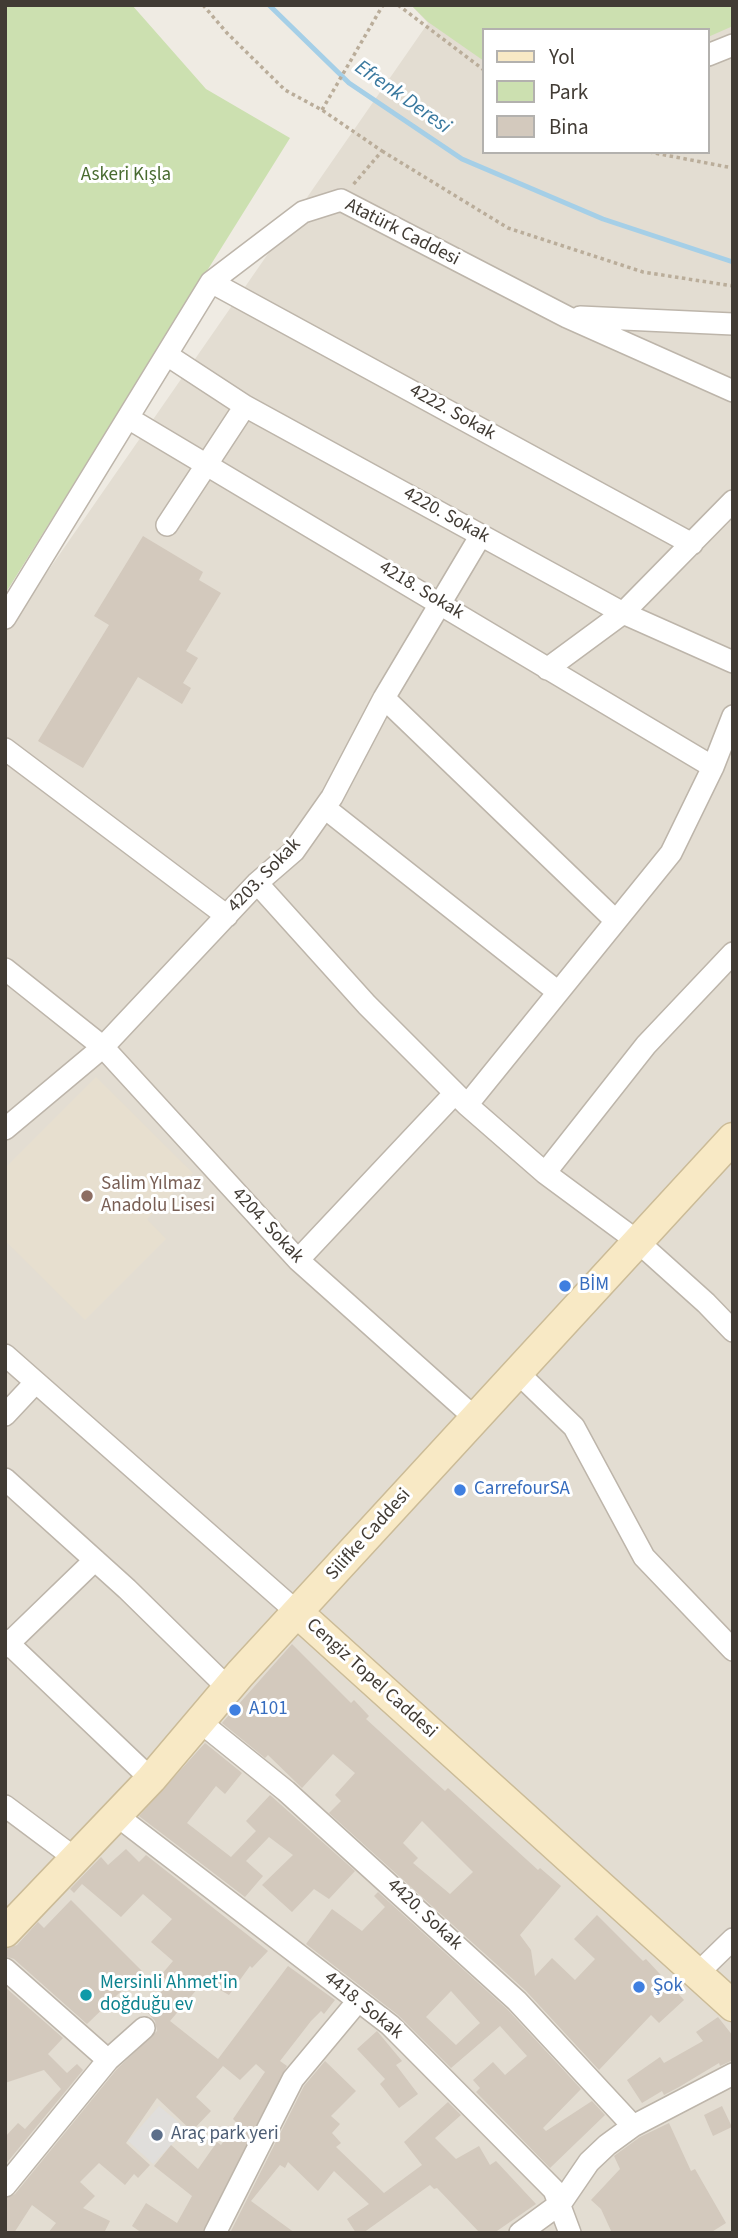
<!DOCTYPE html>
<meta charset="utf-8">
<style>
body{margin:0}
#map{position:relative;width:738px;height:2238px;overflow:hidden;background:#efebe3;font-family:"Source Sans 3",sans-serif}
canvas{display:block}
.frame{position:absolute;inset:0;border:7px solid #413b34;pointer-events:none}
.legend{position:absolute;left:482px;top:28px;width:228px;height:126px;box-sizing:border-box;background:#fff;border:2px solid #b3b1ae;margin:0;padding:9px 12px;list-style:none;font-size:21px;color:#413b34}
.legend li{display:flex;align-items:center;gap:14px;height:35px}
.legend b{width:35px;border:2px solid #b3b1ae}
</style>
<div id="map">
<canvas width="738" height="2238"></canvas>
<div class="frame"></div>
<ul class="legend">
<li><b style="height:9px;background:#f8e9c5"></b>Yol</li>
<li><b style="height:19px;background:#cce0b0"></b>Park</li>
<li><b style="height:19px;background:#d3c9bd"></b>Bina</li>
</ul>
</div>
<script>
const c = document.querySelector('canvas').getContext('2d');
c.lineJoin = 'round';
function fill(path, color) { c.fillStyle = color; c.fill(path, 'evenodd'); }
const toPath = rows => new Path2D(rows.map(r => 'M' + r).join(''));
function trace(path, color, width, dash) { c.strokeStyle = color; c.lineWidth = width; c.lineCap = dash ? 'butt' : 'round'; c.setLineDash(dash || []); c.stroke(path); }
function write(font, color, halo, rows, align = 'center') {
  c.font = font + ' "Source Sans 3",sans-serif'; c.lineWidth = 6; c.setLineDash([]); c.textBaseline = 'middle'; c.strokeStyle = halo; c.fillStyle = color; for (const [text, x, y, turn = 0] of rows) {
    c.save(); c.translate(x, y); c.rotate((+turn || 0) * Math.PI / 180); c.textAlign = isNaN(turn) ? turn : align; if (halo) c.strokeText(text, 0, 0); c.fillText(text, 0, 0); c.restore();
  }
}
fill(toPath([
 [411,5,733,5,733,2233,5,2233,5,633,428,23],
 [484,30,708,30,708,152,484,152]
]), '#e3ddd2');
fill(toPath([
 [96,1077,193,1173,147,1219,166,1239,85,1320,5,1241,5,1168]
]), '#e7dfcf');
fill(toPath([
 [5,5,132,5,206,89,290,138,5,594],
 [411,5,733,5,733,26,708,37,708,30,484,30,484,61,428,22]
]), '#cce0b0');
fill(toPath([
 [159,2106,187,2129,153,2164,128,2141]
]), '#e0dedb');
trace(toPath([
 [269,5,349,83,462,159,603,219,733,262]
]), '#a5cfe7', 5);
fill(toPath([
 [143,536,203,572,199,580,221,593,186,651,198,658,183,683,191,688,182,704,138,677,83,768,38,741,109,625,94,616],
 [292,1644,351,1703,354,1700,369,1716,366,1719,445,1791,448,1788,538,1870,540,1868,561,1886,520,1935,531,1950,535,1976,552,1958,575,1980,595,1959,574,1939,597,1915,643,1961,646,1959,684,2000,659,2023,651,2015,599,2070,526,1991,329,1813,341,1801,335,1795,355,1773,333,1754,302,1788,268,1755,265,1758,222,1723],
 [422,1821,473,1872,450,1894,413,1863,418,1858,403,1843],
 [205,1743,242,1773,225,1794,216,1786,187,1823,231,1857,256,1831,246,1821,270,1795,355,1871,329,1899,314,1889,292,1912,262,1885,293,1855,269,1837,246,1861,263,1876,245,1897,139,1816],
 [126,1849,139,1862,146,1855,268,1951,252,1968,250,1966,229,1995,204,1981,170,2021,218,2059,288,1966,335,2000,324,2014,321,2011,311,2021,280,2061,287,2066,202,2233,142,2233,132,2226,146,2203,177,2223,192,2196,154,2166,171,2145,198,2169,217,2142,221,2145,237,2123,233,2119,265,2072,256,2064,240,2080,223,2066,196,2097,211,2111,192,2131,157,2098,126,2143,150,2165,138,2178,134,2174,125,2185,99,2163,80,2182,95,2196,83,2208,110,2221,104,2233,48,2233,56,2223,32,2205,14,2233,5,2233,5,2199,15,2194,117,2069,157,2031,155,2021,146,2011,169,1982,161,1975,173,1961,151,1942,172,1919,143,1894,121,1917,82,1884,74,1893,70,1889,101,1857,108,1865],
 [378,1892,508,2010,581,2089,543,2128,546,2131,592,2101,605,2115,550,2168,476,2092,480,2088,473,2080,493,2062,505,2075,527,2056,500,2026,451,2068,398,2015,306,1944,332,1909,362,1931,385,1907,374,1896],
 [451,1991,480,2023,456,2045,426,2017],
 [71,1900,142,1971,87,2024,14,1959,5,1956,5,1949,17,1945,38,1922,44,1928],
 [5,1987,63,2038,48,2054,67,2073,77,2064,83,2070,5,2165,5,2137,18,2123,25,2129,61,2089,44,2070,5,2083],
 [718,2017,733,2036,733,2060,720,2066,719,2063,679,2087,664,2095,662,2091,642,2103,627,2080,660,2057,664,2063,703,2041,696,2032],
 [377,2031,402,2061,396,2065,418,2094,399,2108,380,2084,385,2079,357,2049],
 [325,2061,356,2091,331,2116,340,2124,332,2133,341,2143,336,2147,384,2193,422,2165,404,2142,448,2102,461,2115,435,2138,456,2159,479,2146,490,2165,496,2161,536,2204,494,2233,480,2233,437,2188,434,2189,430,2185,363,2233,356,2233,347,2219,369,2204,334,2171,318,2191,288,2162,285,2168,280,2165,251,2201,295,2233,230,2233,304,2086],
 [722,2106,732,2127,713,2136,704,2115],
 [669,2123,691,2171,695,2169,726,2223,710,2233,612,2233,601,2209,591,2200,620,2169,614,2156,640,2137]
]), '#d3c9bd');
const street = toPath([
 [708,55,733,45],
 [211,282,692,544],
 [580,317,733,324],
 [167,355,245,406,623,613,733,662],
 [128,418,713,767],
 [167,525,245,406],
 [5,618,211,282,303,212,341,200,567,317,733,391],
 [547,669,623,613,733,501],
 [384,698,615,920],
 [5,749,227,916],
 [325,808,558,992],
 [257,883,367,1005,467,1105,545,1173,637,1241,706,1303,733,1331],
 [5,969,103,1047,298,1260,475,1418],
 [467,1105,671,853,713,767,733,716],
 [5,1129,103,1047,257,883,294,851,332,797,384,698,481,535],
 [545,1173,646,1045,733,953],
 [298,1260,455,1093],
 [5,1355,298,1613],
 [516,1371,574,1427,644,1557,733,1650],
 [5,1415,35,1383],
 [5,1479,127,1589,228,1688],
 [5,1640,151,1779],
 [5,1647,95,1560],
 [199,1721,286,1791,517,2001,633,2126],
 [5,1806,76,1859],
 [116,1815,390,2025,554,2190,570,2233],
 [5,1969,108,2060],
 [698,1973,733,1939],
 [5,2186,108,2060,144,2028],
 [215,2233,293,2079,358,2001],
 [520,2233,561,2203,589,2162,607,2145,633,2126,733,2074]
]);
const secondary = toPath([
 [298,1613,733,2006],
 [5,1932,151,1779,240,1674,733,1138]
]);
trace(street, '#bdb5aa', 24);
trace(secondary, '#cbbb97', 33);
trace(toPath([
 [203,5,227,33,285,90,322,110,382,151,352,186],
 [398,5,484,70],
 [322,110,383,5],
 [382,151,508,228,643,272,733,286],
 [649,152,733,168]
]), '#baad9a', 3.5, [3.5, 3.5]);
trace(street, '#fff', 21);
trace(secondary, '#f8e9c5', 30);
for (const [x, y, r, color] of [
 [87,1196,7,"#8d6e63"],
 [565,1286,7,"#3f7fe0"],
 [460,1490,7,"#3f7fe0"],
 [235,1710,7,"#3f7fe0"],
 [639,1987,7,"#3f7fe0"],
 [86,1995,7,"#0f9aa8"],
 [157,2135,7,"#5c6f8a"]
]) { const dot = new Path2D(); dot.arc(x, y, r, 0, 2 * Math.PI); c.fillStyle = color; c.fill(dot); trace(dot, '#fff', 2.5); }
write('19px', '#486b2f', '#fff', [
 ["Askeri Kışla",126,176]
]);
write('19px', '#413b34', '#fff', [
 ["Atatürk Caddesi",402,233,27],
 ["4222. Sokak",452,413,29],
 ["4220. Sokak",446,516,29],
 ["4218. Sokak",421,591,31],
 ["4203. Sokak",265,876,-46],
 ["4204. Sokak",267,1226,47],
 ["Silifke Caddesi",369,1535,-48],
 ["Cengiz Topel Caddesi",371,1679,42],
 ["4420. Sokak",424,1915,43],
 ["4418. Sokak",363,2006,39]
]);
write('19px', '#785e54', '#fff', [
 ["Salim Yılmaz",101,1185],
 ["Anadolu Lisesi",101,1207]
], 'left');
write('19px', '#366cbe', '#fff', [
 ["BİM",579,1286],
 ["CarrefourSA",474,1490],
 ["A101",249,1710],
 ["Şok",653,1987]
], 'left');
write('19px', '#0d838f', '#fff', [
 ["Mersinli Ahmet'in",100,1984],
 ["doğduğu ev",100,2006]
], 'left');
write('19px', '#4e5e75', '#fff', [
 ["Araç park yeri",171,2135]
], 'left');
write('italic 21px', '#3a799f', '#fff', [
 ["Efrenk Deresi",402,98,35]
]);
</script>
